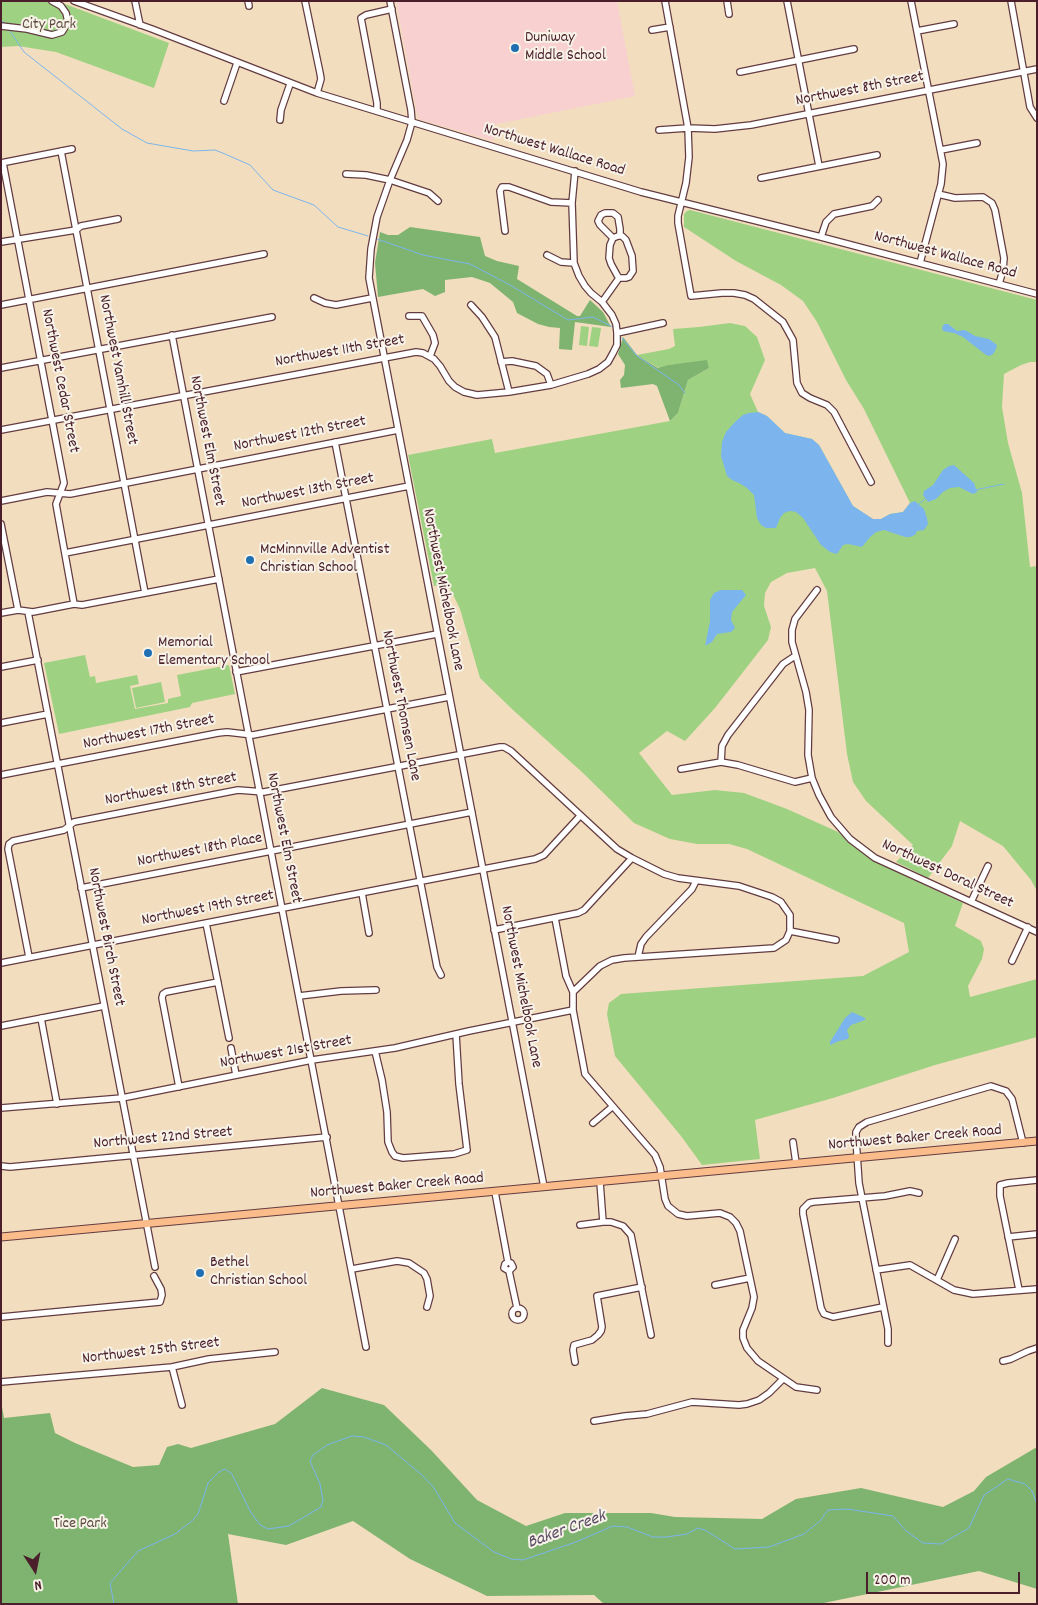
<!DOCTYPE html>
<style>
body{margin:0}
#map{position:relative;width:1038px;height:1605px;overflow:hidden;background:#f3ddbf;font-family:Dekko,sans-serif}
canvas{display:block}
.frame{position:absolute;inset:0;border:2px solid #4a1f2b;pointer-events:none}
.north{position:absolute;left:10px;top:1545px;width:50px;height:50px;-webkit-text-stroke:4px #f7f3e8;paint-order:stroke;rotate:169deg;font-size:14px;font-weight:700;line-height:20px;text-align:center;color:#4a1f2b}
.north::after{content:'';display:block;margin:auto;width:18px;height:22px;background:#4a1f2b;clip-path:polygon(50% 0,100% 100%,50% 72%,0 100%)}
.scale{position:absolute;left:866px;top:1572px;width:154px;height:22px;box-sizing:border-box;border:2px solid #4a1f2b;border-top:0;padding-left:6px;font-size:15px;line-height:18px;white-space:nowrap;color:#4a1f2b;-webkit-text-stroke:4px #f7f3e8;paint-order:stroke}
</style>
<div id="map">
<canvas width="1038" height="1605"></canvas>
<div class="frame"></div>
<div class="north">N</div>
<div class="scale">200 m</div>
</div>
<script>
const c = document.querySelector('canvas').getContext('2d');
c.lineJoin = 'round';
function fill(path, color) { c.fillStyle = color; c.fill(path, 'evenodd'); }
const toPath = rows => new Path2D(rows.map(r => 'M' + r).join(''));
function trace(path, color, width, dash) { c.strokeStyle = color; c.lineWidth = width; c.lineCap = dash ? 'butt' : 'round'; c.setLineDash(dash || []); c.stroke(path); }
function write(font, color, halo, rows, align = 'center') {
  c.font = font + ' Dekko,sans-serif'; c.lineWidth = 4; c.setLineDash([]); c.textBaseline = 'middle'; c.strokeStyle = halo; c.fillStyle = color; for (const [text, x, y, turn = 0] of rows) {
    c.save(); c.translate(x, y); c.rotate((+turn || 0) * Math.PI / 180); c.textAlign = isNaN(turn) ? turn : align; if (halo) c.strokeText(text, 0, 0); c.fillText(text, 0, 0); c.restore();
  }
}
fill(toPath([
 [396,1,617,1,635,96,492,125,494,141,418,119]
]), '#f7d0cf');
fill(toPath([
 [1,1,57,1,169,43,154,88,56,52,18,46,1,47],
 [690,210,1037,300,1037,362,1030,362,1021,365,1004,374,1002,407,1008,443,1022,493,1030,567,1037,566,1037,891,1031,880,1003,846,960,821,952,846,928,878,896,862,913,845,866,801,853,782,847,754,827,591,815,568,787,573,771,582,765,593,764,606,771,627,768,640,715,708,685,741,667,731,639,753,672,795,715,790,744,793,787,809,838,832,861,852,897,872,963,903,955,926,981,941,984,949,982,959,968,986,970,997,1037,979,1037,1037,935,1065,833,1098,755,1120,760,1159,702,1165,681,1136,615,1056,607,1014,609,1003,621,994,863,976,909,952,904,923,747,849,729,844,697,844,670,839,634,823,583,773,513,710,480,678,460,609,448,584,434,586,408,455,492,439,495,453,670,421,678,413,688,380,709,368,707,361,668,365,659,368,637,355,669,349,675,346,673,329,699,327,730,323,745,326,757,337,765,360,750,394,758,412,767,416,785,433,812,439,819,445,853,506,873,519,881,519,890,514,903,512,910,503,864,409,846,380,817,322,803,301,781,285,736,261,684,227,684,214,687,211],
 [581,326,589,327,587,346,579,345],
 [592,327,601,328,598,347,589,346],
 [85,655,90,677,95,676,96,683,137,675,139,684,130,686,135,709,168,703,168,699,181,696,177,675,229,665,235,694,192,703,190,707,59,734,44,663],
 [161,682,165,702,136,708,132,688]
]), '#9ed282');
fill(toPath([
 [410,227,480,237,485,256,497,261,519,266,517,279,577,316,580,316,590,300,603,312,611,327,575,322,572,350,559,349,560,328,549,327,538,324,517,313,513,302,490,283,472,277,445,280,445,292,435,296,423,289,378,297,375,263,380,232,388,235,398,235],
 [623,337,637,355,658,368,668,365,707,360,709,368,688,380,678,413,670,421,657,386,653,384,621,388,620,380,624,375,625,365,618,354],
 [322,1388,384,1405,431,1450,477,1500,526,1526,565,1513,651,1513,675,1517,762,1519,796,1499,861,1488,943,1507,974,1491,986,1477,1037,1447,1037,1589,979,1571,819,1604,604,1604,594,1595,487,1596,410,1559,353,1521,286,1545,228,1534,238,1604,1,1604,1,1401,4,1418,50,1413,55,1433,75,1443,133,1467,159,1465,167,1447,178,1444,191,1448,275,1424]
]), '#7eb470');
fill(toPath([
 [944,324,948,324,957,331,965,330,975,336,989,339,997,345,996,349,993,354,990,356,986,355,963,337,954,333,943,331,942,328],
 [758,412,767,416,785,433,812,439,819,445,853,506,873,519,881,519,890,514,903,512,910,503,915,501,924,509,927,518,928,524,924,530,917,531,915,535,910,537,905,537,884,530,876,532,870,537,862,547,848,544,843,545,837,554,830,552,821,545,803,518,796,512,790,511,784,513,780,518,776,528,766,528,761,525,757,518,754,495,747,488,739,483,732,480,727,476,721,456,722,442,726,432,735,422,743,415,749,413],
 [954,465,974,483,977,492,973,494,959,487,950,488,943,492,936,499,928,502,923,495,924,491,933,485,943,470,949,466],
 [721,590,742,590,746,595,732,612,731,620,735,628,731,632,717,634,712,642,705,646,710,621,710,600,714,593],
 [852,1012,865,1018,865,1020,851,1025,847,1030,849,1036,848,1039,839,1041,830,1045,830,1042,845,1018]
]), '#7cb5ed');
trace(toPath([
 [1,21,5,23],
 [10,31,24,52,122,129,147,143,193,151,215,150,225,154,250,165,273,190,314,205,338,227,368,236],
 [377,239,423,255,470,264,510,285,568,320,593,317,613,327],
 [622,338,636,355,679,385,685,393],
 [977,491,975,490,1004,484],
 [919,504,925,499],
 [114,1604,110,1583,138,1551,175,1534,193,1520,198,1514,208,1483,219,1472,225,1469,232,1474,250,1511,260,1525,268,1529,289,1526,321,1507,323,1500,320,1484,310,1461,313,1455,327,1445,352,1436,364,1437,386,1445,423,1476,434,1488,455,1523,494,1552,511,1559,523,1560,576,1542,613,1526,627,1527,653,1537,666,1537,687,1534,698,1528,705,1530,735,1549,769,1547,804,1534,820,1521,828,1510,847,1509,893,1516,906,1531,923,1543,941,1544,969,1528,984,1495,1008,1479,1025,1484,1032,1491,1037,1504]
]), '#7cb5ed', 1);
const minor = toPath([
 [74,1,152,29,317,93,641,192,821,237,1037,294],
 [135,1,140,25],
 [248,1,249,6],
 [305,1,320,73,321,79,317,93],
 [390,1,411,110,412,122,407,140,390,180,377,217,371,249,369,278,544,1187],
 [665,1,688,128,689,157,686,183,678,216,678,223,691,296,722,293,734,293,745,295,754,299,783,322,793,340,797,383,802,393,810,398,827,405,834,412,871,482],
 [727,1,729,14],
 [787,1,819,166],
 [911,1,943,164,941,184,920,263],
 [1011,1,1030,107,1037,118],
 [1,26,27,29,52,35,62,32,68,22,66,13,61,6,52,1],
 [652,30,670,27],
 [917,31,954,24],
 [740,72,854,49],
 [224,101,237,63],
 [377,111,377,103,361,18,366,15,392,9],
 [280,120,281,110,290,84],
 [659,130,688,128,715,129,751,125,1037,69],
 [941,150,977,143],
 [61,151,145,593],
 [1,163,72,149],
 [3,163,64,483,56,504,74,604],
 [346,174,366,175,390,180,429,193,438,201],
 [761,178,877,155],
 [938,194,955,198,983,197,992,203,995,210,1004,258,1003,270,999,284],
 [505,231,500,191,502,187,509,187,551,202,572,203],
 [618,236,622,236,626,240,632,256,633,271,629,277,626,278,619,278,617,275,611,264,609,258,610,245,613,238,618,236],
 [821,237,826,222,834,214,872,206,878,200],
 [613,238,600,225,598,221,601,215,605,213,613,213,618,217,620,229,620,236],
 [1,242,76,230,81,226,118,219],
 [547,255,561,262,574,263],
 [314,298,325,303,336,305,372,298],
 [602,302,619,278],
 [1,305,264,254],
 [471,305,482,317,495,337,509,392],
 [409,316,422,316,433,335,435,343,430,356],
 [617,333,663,323],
 [172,335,366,1347],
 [501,362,512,361,536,366,547,374,551,385],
 [1,368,272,317],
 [1,430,416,352,423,353,434,359,440,366,449,381,455,387,464,392,477,395,509,392,551,385,588,374,599,369,608,362,613,353,617,345,617,333,616,324,612,315,602,302,591,293,585,286,579,276,574,263,572,203,575,171],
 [335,442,437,967,441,975],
 [1,501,47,492,70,494,398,430],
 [1,524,18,610],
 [65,553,409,486],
 [817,590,795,619,792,630,792,642,806,692,809,710,808,755,812,778,819,795,831,817,850,839,875,858,1037,932],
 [28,612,155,1267],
 [1,613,18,610,33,612,74,604,82,605,219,579],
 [1,667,38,660],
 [236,672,437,634],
 [1,723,48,714],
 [721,762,722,746,728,735,783,664,795,656],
 [681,769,721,762,738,765,795,782,812,778],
 [1,775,218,733,227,732,253,735,449,697],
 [81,888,472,812],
 [362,893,369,933],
 [971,902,988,866],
 [555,918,566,976,573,992,573,1010,585,1074,655,1155,660,1167,665,1199,668,1206,678,1214,687,1216,720,1213,730,1217,736,1223,740,1231,754,1297,752,1308,743,1330,743,1338,747,1348,758,1361,796,1387,817,1390],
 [206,923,229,1038],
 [494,930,578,913,584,910,632,858],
 [790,931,836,940],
 [29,957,8,849,9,844,13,841,64,830,74,822,238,790,264,792,500,747,504,747,511,751,617,849,632,858,664,874,678,878,739,886,772,897,781,902,790,915,790,931,786,940,774,948,624,958,612,960,600,966,573,992],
 [638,957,641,944,646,937,692,889,696,881],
 [1012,961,1028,927],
 [1,963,535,859,544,855,580,816],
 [299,996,341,991,376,990],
 [41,1018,57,1104],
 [1,1026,104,1006],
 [231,1048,236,1075],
 [375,1051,382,1080,387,1112,388,1142,392,1152,395,1156,403,1158,454,1154,467,1150,459,1084,456,1034],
 [179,1087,162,998,163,994,166,992,218,982],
 [1,1108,122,1098,312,1060,395,1048,469,1031,573,1010],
 [593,1123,612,1107],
 [793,1142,796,1163],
 [1,1166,10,1167,327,1137],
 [600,1182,603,1222,611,1222,623,1226,631,1235,651,1335],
 [495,1192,508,1262,505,1264,504,1268,509,1271,513,1267,511,1263,508,1262],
 [580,1225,603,1222],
 [1008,1237,1037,1234],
 [352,1269,397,1261,409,1263,424,1273,427,1279,430,1296,427,1307],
 [876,1270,910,1265,954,1290,973,1294,1037,1289],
 [509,1271,517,1308],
 [937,1280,955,1239],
 [715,1285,750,1278],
 [1019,1290,1000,1196,1000,1185,1008,1183,1037,1180],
 [883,1307,833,1317,824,1314,821,1308,803,1214,803,1209,809,1203,813,1202,885,1196,910,1191,919,1193],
 '512 1314a6 6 0 1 1 12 0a6 6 0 1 1-12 0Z',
 [1,1317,160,1302,162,1295,161,1289,154,1276],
 [888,1343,888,1329,859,1183,856,1139,856,1132,859,1127,867,1122,991,1086,1006,1091,1012,1099,1023,1143],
 [1003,1361,1011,1359,1028,1351,1037,1348],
 [575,1362,573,1350,574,1345,592,1340,598,1335,601,1331,602,1327,597,1296,642,1287],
 [172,1367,182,1405],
 [1,1382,172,1367,209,1359,275,1352],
 [594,1421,625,1416,647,1414,692,1402,739,1405,747,1404,759,1400,769,1393,783,1379]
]);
const major = toPath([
 [1,1237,1037,1141]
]);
trace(minor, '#633c41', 8);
trace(major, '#633c41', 9);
trace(minor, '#fff', 5.5);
trace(major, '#f9bc8a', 7);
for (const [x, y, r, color] of [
 [515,48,5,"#1f6fb2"],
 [250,560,5,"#1f6fb2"],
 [148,653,5,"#1f6fb2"],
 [200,1273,5,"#1f6fb2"]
]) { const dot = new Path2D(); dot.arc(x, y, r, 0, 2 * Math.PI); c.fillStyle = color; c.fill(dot); trace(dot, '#f7f3e8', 2); }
write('16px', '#5f4c41', '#f7f3e8', [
 ["City Park",49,26],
 ["Tice Park",80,1525]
]);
write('16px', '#4a1f2b', '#f7f3e8', [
 ["Duniway",525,39],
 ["Middle School",525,57],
 ["McMinnville Adventist",260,551],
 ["Christian School",260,569],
 ["Memorial",158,644],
 ["Elementary School",158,662],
 ["Bethel",210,1264],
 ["Christian School",210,1282]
], 'left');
write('16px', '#4a1f2b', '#f7f3e8', [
 ["Northwest 8th Street",860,90,-11],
 ["Northwest Wallace Road",554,151,17],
 ["Northwest Wallace Road",945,256,15],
 ["Northwest 11th Street",340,352,-10],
 ["Northwest Yamhill Street",117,370,79],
 ["Northwest Cedar Street",59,381,79],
 ["Northwest 12th Street",300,435,-11],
 ["Northwest Elm Street",206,441,79],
 ["Northwest 13th Street",308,492,-11],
 ["Northwest Michelbook Lane",442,590,79],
 ["Northwest Thomsen Lane",400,706,79],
 ["Northwest 17th Street",149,733,-11],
 ["Northwest 18th Street",171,790,-10],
 ["Northwest Elm Street",283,838,79],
 ["Northwest 18th Place",200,851,-11],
 ["Northwest Doral Street",947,875,25],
 ["Northwest 19th Street",208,909,-11],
 ["Northwest Birch Street",105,937,79],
 ["Northwest Michelbook Lane",520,987,79],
 ["Northwest 21st Street",286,1053,-10],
 ["Northwest 22nd Street",163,1139,-5],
 ["Northwest Baker Creek Road",915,1139,-5],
 ["Northwest Baker Creek Road",397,1187,-5],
 ["Northwest 25th Street",151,1352,-7]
]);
write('italic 18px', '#594c65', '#f7f3e8', [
 ["Baker Creek",567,1531,-20]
]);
</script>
